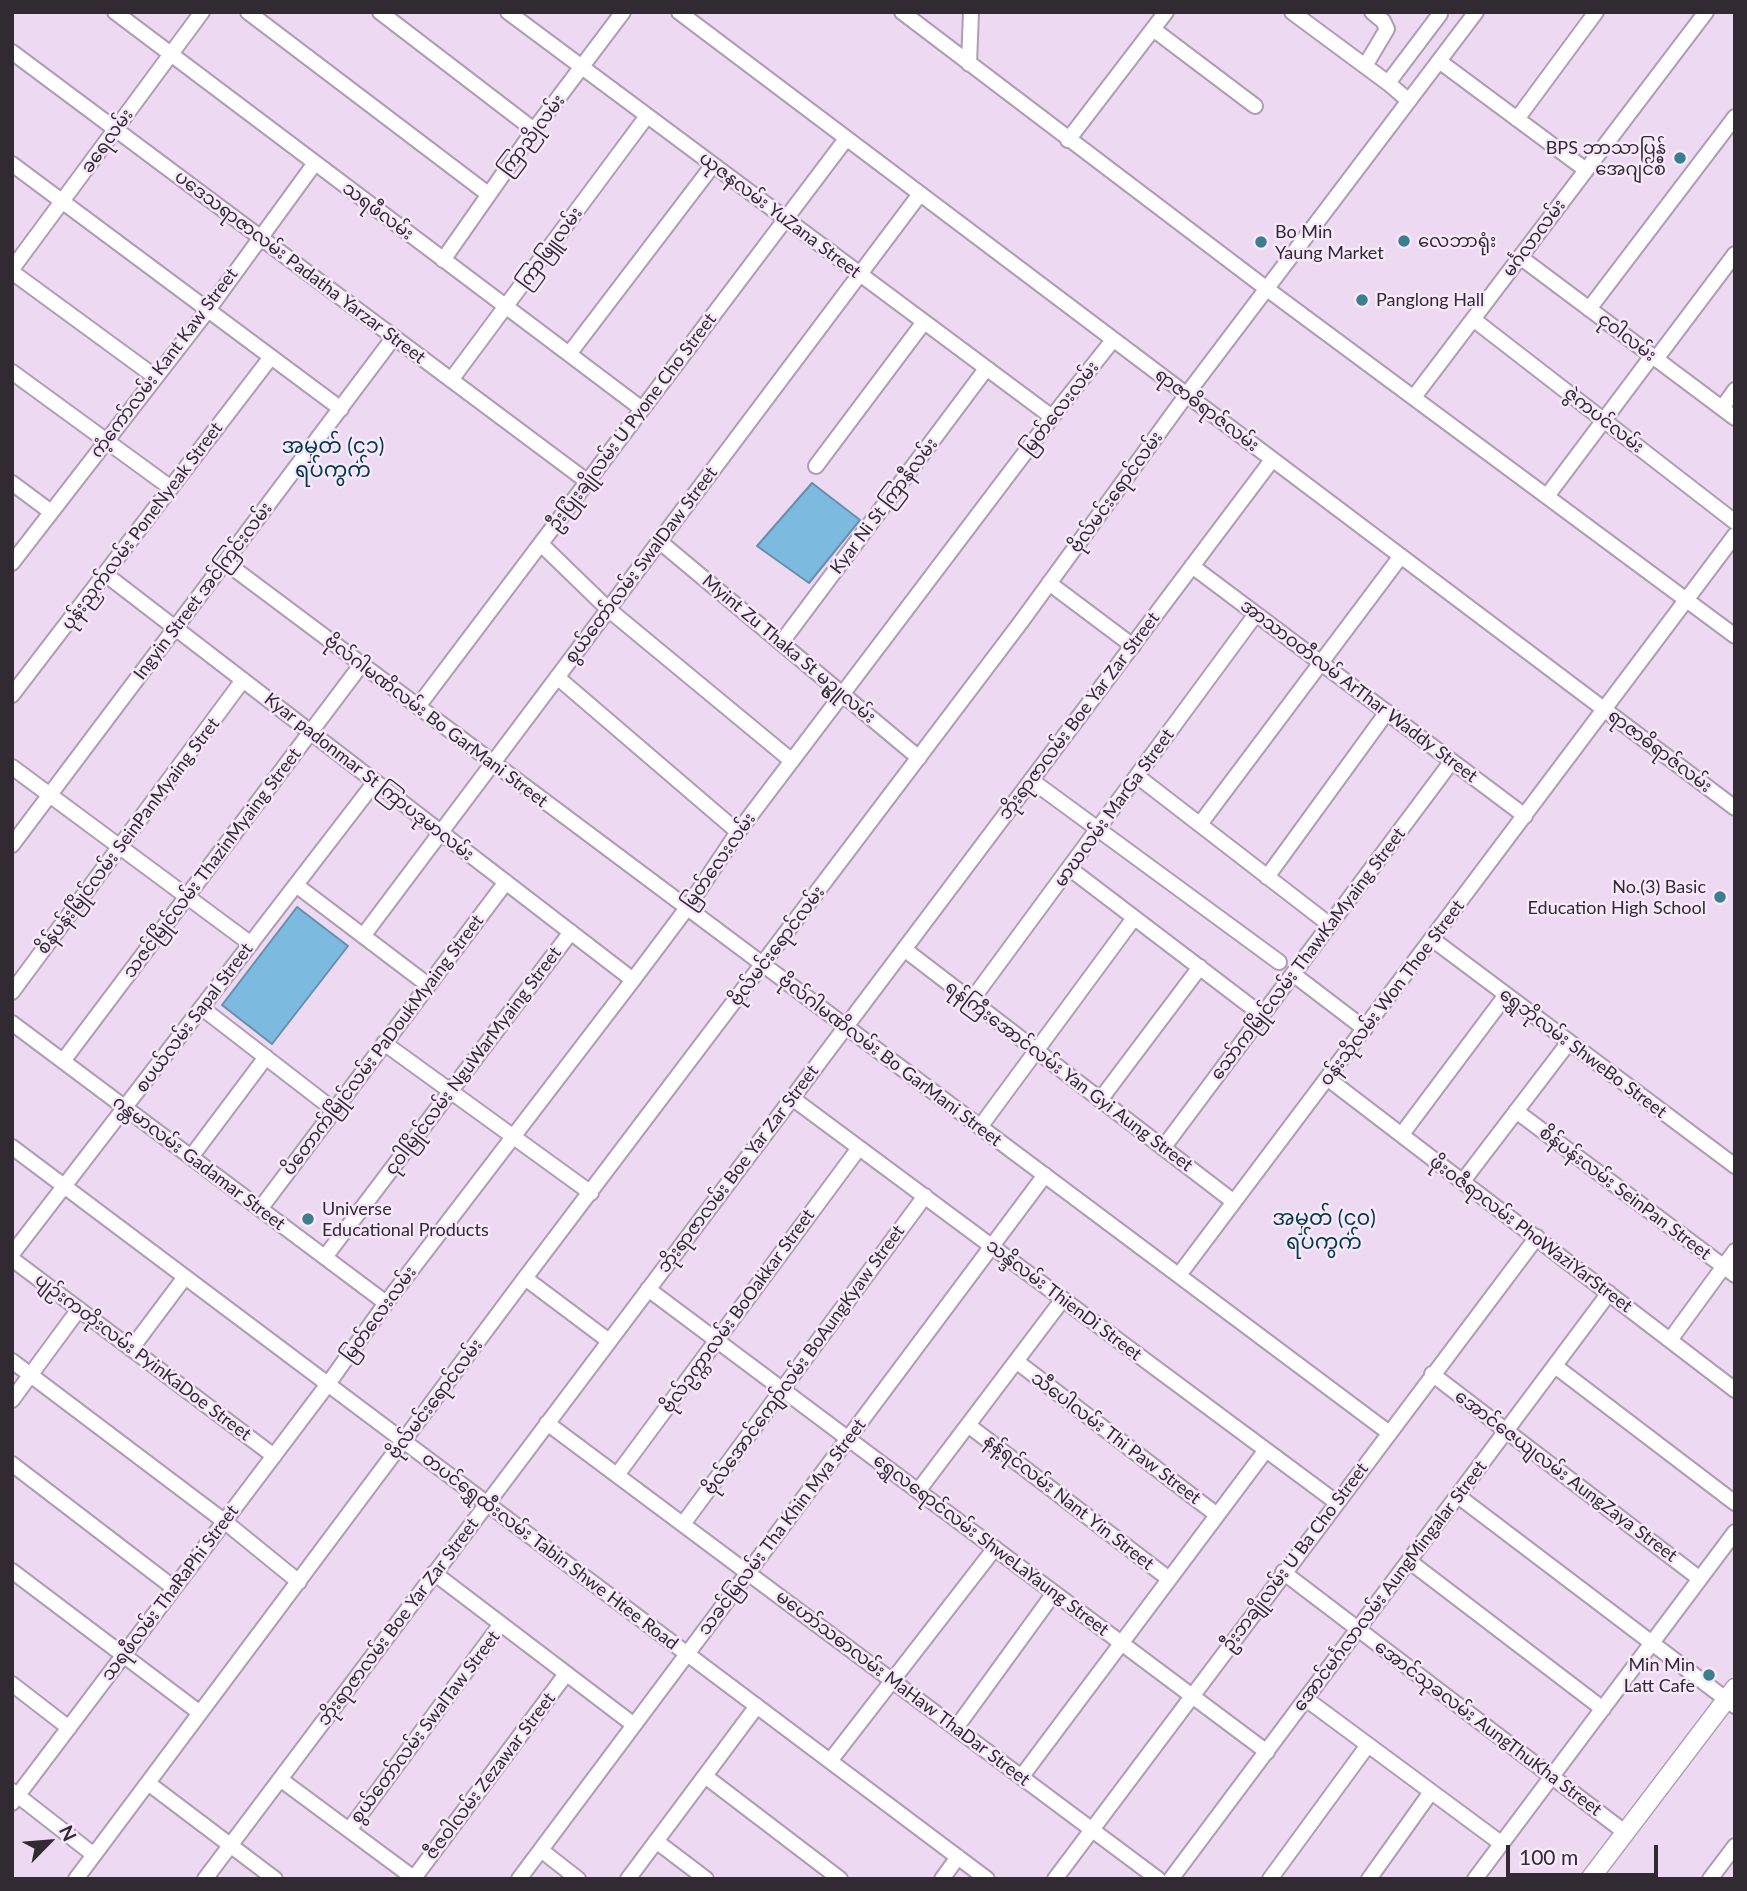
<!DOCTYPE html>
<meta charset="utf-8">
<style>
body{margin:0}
#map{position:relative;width:1747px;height:1891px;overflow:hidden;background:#edd9f2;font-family:Lato,sans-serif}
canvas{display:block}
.frame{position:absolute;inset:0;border:14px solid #312a33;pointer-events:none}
.north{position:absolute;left:14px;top:1807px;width:70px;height:70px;-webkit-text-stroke:5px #f8e8fc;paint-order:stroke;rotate:65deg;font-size:19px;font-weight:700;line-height:28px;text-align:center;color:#312a33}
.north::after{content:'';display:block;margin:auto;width:24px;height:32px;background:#312a33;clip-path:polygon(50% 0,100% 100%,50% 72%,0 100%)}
.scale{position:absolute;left:1506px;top:1845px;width:152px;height:32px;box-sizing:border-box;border:4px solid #312a33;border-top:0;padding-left:9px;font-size:21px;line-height:24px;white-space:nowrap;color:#312a33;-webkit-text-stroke:5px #f8e8fc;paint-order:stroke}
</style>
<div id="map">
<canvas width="1747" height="1891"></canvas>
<div class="frame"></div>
<div class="north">N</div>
<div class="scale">100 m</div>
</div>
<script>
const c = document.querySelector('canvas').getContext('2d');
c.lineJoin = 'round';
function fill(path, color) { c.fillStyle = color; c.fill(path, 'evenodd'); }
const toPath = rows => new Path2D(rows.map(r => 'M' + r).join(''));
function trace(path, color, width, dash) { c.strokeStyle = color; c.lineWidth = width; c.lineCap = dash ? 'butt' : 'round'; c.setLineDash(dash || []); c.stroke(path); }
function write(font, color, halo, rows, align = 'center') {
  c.font = font + ' Lato,"Noto Sans Myanmar",sans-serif'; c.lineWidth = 5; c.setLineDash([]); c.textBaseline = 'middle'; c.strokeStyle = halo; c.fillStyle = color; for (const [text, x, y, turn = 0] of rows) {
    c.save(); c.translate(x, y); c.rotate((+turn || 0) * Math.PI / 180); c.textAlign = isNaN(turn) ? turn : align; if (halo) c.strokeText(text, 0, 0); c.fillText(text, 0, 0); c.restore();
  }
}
const water = toPath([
 [812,483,860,520,809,583,757,546,812,483],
 [297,907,348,946,272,1044,222,1005,297,907]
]);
fill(water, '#7cbae0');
trace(water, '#668fac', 2);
const minor = toPath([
 [115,12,642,409],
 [248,12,488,194],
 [380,12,534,130],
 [508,12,1052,417],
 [679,12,1735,808],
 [902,12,1267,289,1735,636],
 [1292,12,1388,83,1409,101],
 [1153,29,1255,106],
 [12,52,588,482],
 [1439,61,1586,170],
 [969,64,971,12],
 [1365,66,1387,29,1383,21,1372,12],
 [1388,83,1440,14,1438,12],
 [1517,119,1596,12],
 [1068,140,1166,12],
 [12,164,341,409],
 [1520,257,1735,418],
 [443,260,534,130,623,12],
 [12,269,202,12],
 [12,272,154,376],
 [1589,309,1735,117],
 [1473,319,1735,522],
 [569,354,713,165],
 [1656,359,1735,254],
 [12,372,171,488],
 [451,380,647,116],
 [1414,397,1706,12],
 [1722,408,1735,390],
 [816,466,924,322],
 [12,483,51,512],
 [1547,496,1652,356],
 [659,541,919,758],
 [541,544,608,609,792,761],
 [225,562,1388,1432],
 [12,563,208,310,315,163],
 [1192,566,1525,816],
 [105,574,633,980],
 [1049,583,1133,646],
 [781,643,986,369],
 [557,677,738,832],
 [12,695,271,357],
 [419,705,846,139],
 [12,767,251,944],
 [1137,776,1330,925],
 [1031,780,1279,962],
 [1200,824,1401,556],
 [12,845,394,337],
 [1069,868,1262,1015],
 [1267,877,1387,712],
 [296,885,428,985],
 [363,936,920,194],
 [1432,939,1735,1166],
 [904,949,1234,1202],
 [1293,974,1365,1029],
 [12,992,243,680],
 [971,1001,1256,614],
 [202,1008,334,1110],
 [12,1023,386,1303],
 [384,1043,591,1193],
 [63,1061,361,665],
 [1327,1078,1735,1390],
 [792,1098,1336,1502],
 [1100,1100,1200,967],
 [1516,1111,1735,1275],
 [980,1127,1134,918],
 [1402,1134,1506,995],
 [12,1147,987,1879],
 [1163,1148,1452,761],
 [191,1157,266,1057],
 [1463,1181,1569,1042],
 [260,1209,506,882],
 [12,1254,375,782],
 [325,1257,571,932],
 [12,1259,274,1456],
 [1179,1275,1735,535],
 [525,1278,609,1341],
 [648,1289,1267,1752],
 [1670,1340,1735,1251],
 [131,1349,185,1277],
 [12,1361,224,1521,299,1582],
 [1016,1361,1217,1515],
 [1555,1366,1735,1503],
 [1432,1374,1700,1579],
 [12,1400,79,1309],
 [547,1423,1158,1879],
 [968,1425,1169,1579],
 [12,1464,174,1588],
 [617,1475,859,1148],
 [918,1491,1063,1299],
 [1458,1496,1735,1706],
 [683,1524,925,1196],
 [1409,1561,1603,1709],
 [12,1571,200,1713],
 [1283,1572,1626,1833],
 [434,1573,634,1725],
 [12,1684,69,1728],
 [1306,1699,1502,1844],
 [956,1728,1054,1593],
 [830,1761,995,1548],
 [705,1776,840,1879],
 [1022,1776,1266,1450],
 [280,1779,415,1879],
 [148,1783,275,1879],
 [12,1791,94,1855],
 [12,1803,328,1384,386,1303,633,980,687,908,738,832,1052,417,1113,340],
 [349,1830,501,1624],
 [656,1841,706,1879],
 [541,1850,578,1879],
 [414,1878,566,1674],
 [76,1879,525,1278,1021,622,1193,386,1476,12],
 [205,1879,1272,460],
 [519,1879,1045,1175],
 [628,1879,757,1706],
 [942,1879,958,1857],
 [1055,1879,1537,1237],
 [1171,1879,1609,1293],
 [1270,1879,1368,1745],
 [1369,1879,1431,1792],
 [1475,1879,1735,1532],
 [1710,1879,1735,1846]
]);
const major = toPath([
 [1590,1879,1735,1688]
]);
trace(minor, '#af9db4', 18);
trace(major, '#af9db4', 21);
trace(minor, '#fff', 14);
trace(major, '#fff', 18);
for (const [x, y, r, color] of [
 [1680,158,7,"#3b7e8e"],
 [1404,241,7,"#3b7e8e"],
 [1261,242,7,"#3b7e8e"],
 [1362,300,7,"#3b7e8e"],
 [1720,897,7,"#3b7e8e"],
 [308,1219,7,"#3b7e8e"],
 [1709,1675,7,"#3b7e8e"]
]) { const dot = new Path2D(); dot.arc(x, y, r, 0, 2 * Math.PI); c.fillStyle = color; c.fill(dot); trace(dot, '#f8e8fc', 2.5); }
write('18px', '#312a33', '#f8e8fc', [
 ["ကြာညိုလမ်း",532,135,-53],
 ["ခရေလမ်း",107,141,-54],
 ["သရဖီလမ်း",378,211,37],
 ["ယုဇနလမ်း YuZana Street",780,215,37],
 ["မင်္ဂလာလမ်း",1534,238,-53],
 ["ကြာဖြူလမ်း",550,248,-54],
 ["ပဒေသရာဇာလမ်း Padatha Yarzar Street",300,267,37],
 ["ငုဝါလမ်း",1627,337,37],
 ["ကံ့ကော်လမ်း Kant Kaw Street",164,363,-53],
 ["မြတ်လေးလမ်း",1060,408,-52],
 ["ရာဇာဓိရာဇ်လမ်း",1207,410,37],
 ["ဇွဲကပင်လမ်း",1604,420,38],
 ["ဦးပြုံးချိုလမ်း U Pyone Cho Street",632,422,-53],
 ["ဗိုလ်မင်းရောင်လမ်း",1116,492,-54],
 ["Kyar Ni St ကြာနီလမ်း",884,506,-53],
 ["ပုန်းညှက်လမ်း PoneNyeak Street",142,526,-53],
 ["စွယ်တော်လမ်း SwalDaw Street",641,565,-53],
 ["Ingyin Street အင်ကြင်းလမ်း",203,591,-53],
 ["Myint Zu Thaka St မဥ္ဇူလမ်း",789,649,40],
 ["အာသာဝတီလမ် ArThar Waddy Street",1359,691,37],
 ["ဘိုးရာဇာလမ်း Boe Yar Zar Street",1079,716,-53],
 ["ဗိုလ်ဂါမဏိလမ်း Bo GarMani Street",436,721,37],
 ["ရာဇာဓိရာဇ်လမ်း",1660,751,37],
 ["Kyar padonmar St ကြာပဒုမာလမ်း",369,777,38],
 ["မာဃလမ်း MarGa Street",1114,808,-54],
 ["စိန်ပန်းမြိုင်လမ်း SeinPanMyaing Stret",128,836,-53],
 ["မြတ်လေးလမ်း",719,861,-55],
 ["သဇင်မြိုင်လမ်း ThazinMyaing Street",212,863,-53],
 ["ဗိုလ်မင်းရောင်လမ်း",777,946,-53],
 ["သော်ကမြိုင်လမ်း ThawKaMyaing Street",1308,954,-53],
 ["ဝန်းသိုလမ်း Won Thoe Street",1392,993,-53],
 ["စပယ်လမ်း Sapal Street",194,1018,-53],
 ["ပိတောက်မြိုင်လမ်း PaDoukMyaing Street",383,1045,-53],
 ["ရွှေဘိုလမ်း ShweBo Street",1583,1053,37],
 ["ဗိုလ်ဂါမဏိလမ်း Bo GarMani Street",890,1060,37],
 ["ငုဝါမြိုင်လမ်း NguWarMyaing Street",473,1061,-53],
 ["ရန်ကြီးအောင်လမ်း Yan Gyi Aung Street",1069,1076,37],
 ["ဂန္တမာလမ်း Gadamar Street",199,1163,37],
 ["ဘိုးရာဇာလမ်း Boe Yar Zar Street",738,1169,-53],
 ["စိန်ပန်းလမ်း SeinPan Street",1625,1193,37],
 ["ဖိုးဝဇီရာလမ်း PhoWaziYarStreet",1531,1234,37],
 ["သန္ဒိလမ်း ThienDi Street",1064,1300,37],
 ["ဗိုလ်ဥက္ကာလမ်း BoOakkar Street",738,1311,-54],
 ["မြတ်လေးလမ်း",379,1314,-54],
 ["ပျဉ်းကတိုးလမ်း PyinKaDoe Street",143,1357,37],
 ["ဗိုလ်အောင်ကျော်လမ်း BoAungKyaw Street",804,1360,-54],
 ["ဗိုလ်မင်းရောင်လမ်း",435,1399,-53],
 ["သီပေါလမ်း Thi Paw Street",1116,1438,37],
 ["အောင်ဇေယျလမ်း AungZaya Street",1566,1476,37],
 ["နန့်ရင်လမ်း Nant Yin Street",1069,1502,38],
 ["သခင်မြလမ်း Tha Khin Mya Street",782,1527,-53],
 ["ရွှေလရောင်လမ်း ShweLaYaung Street",991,1545,37],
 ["တပင်ရွှေထီးလမ်း Tabin Shwe Htee Road",550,1551,37],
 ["ဦးဘချိုလမ်း U Ba Cho Street",1295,1557,-53],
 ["အောင်မင်္ဂလာလမ်း AungMingalar Street",1390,1586,-53],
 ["သရဖီလမ်း ThaRaPhi Street",170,1593,-53],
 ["ဘိုးရာဇာလမ်း Boe Yar Zar Street",398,1622,-53],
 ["မဟော်သဓာလမ်း MaHaw ThaDar Street",903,1688,37],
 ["စွယ်တော်လမ်း SwalTaw Street",425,1727,-53],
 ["အောင်သုခလမ်း AungThuKha Street",1488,1728,37],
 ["ဇီဇဝါလမ်း Zezawar Street",490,1776,-53]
]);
write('18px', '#312a33', '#f8e8fc', [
 ["BPS ဘာသာပြန်",1666,148,"right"],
 ["အေဂျင်စီ",1666,169,"right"],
 ["Bo Min",1275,232],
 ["Yaung Market",1275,253],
 ["လေဘာရုံး",1418,241],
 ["Panglong Hall",1376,300],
 ["No.(3) Basic",1706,887,"right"],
 ["Education High School",1706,908,"right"],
 ["Universe",322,1209],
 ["Educational Products",322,1230],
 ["Min Min",1695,1665,"right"],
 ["Latt Cafe",1695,1686,"right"]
], 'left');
write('21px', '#003c48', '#f8e8fc', [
 ["အမှတ် (၄၁)",333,446],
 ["ရပ်ကွက်",333,470],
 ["အမှတ် (၄၀)",1324,1218],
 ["ရပ်ကွက်",1324,1242]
]);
</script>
